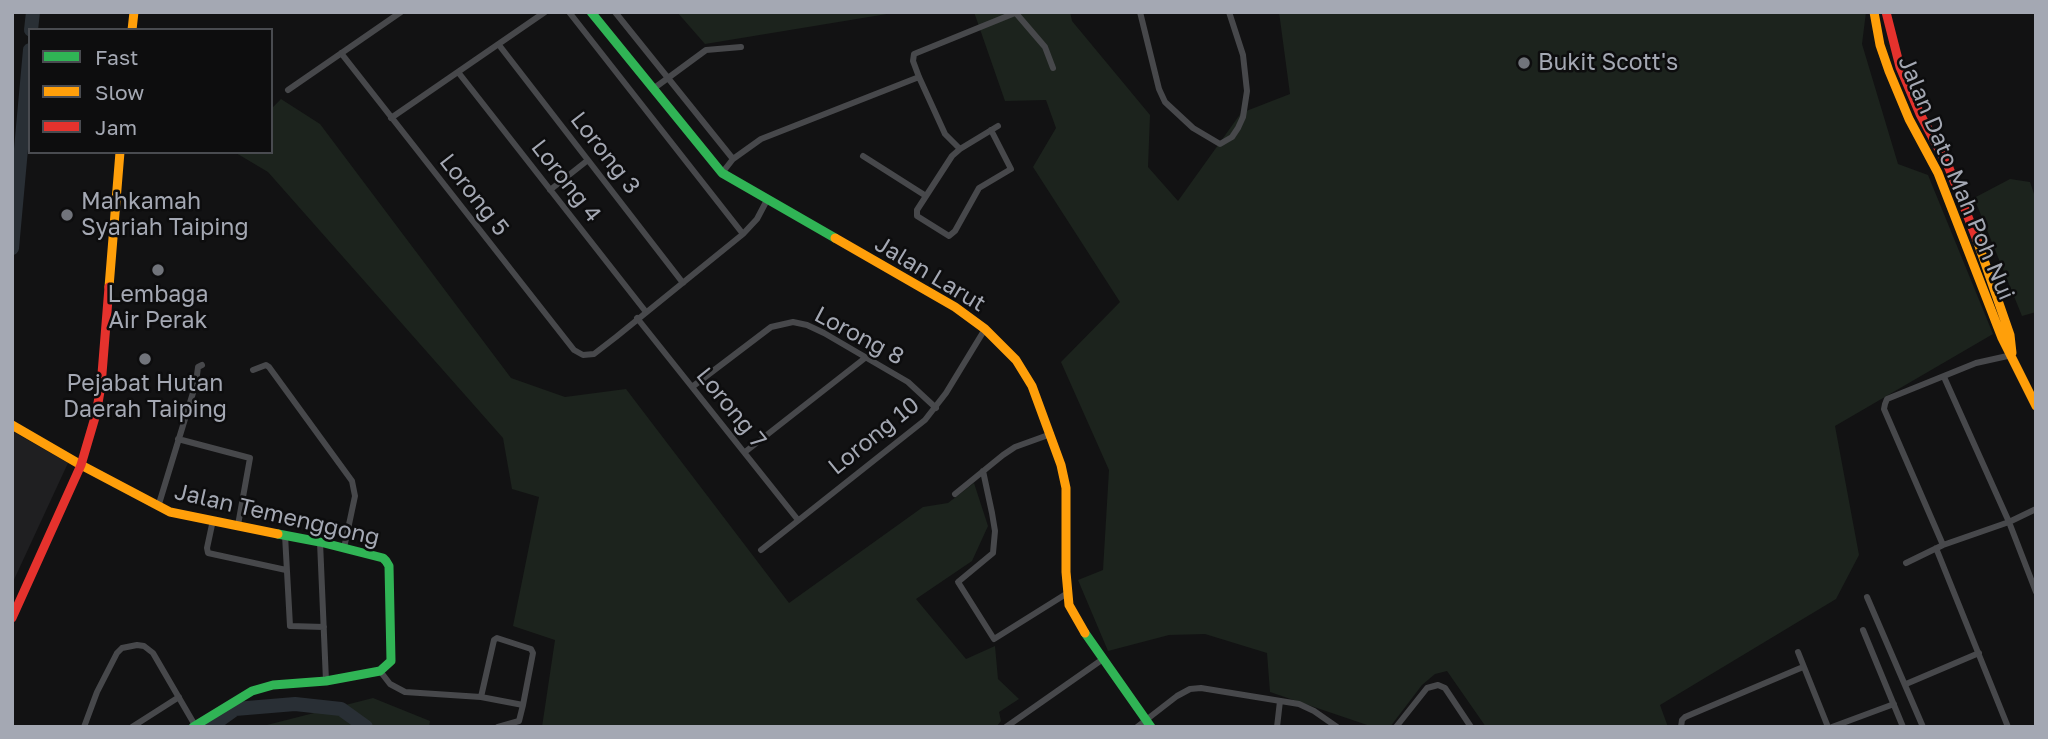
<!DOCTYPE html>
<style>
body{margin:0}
#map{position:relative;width:2048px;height:739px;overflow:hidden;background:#121213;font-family:"Golos Text",sans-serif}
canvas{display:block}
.frame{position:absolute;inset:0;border:14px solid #a4a8b3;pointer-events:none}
.legend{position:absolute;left:28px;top:28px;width:245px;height:126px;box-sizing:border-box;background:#0d0d0e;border:2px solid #494b50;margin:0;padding:9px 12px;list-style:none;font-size:21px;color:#a4a8b3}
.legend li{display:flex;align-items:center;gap:14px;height:35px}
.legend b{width:35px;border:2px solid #494b50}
</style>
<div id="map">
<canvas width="2048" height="739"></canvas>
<div class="frame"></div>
<ul class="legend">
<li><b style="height:9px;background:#30b455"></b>Fast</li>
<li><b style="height:9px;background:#ff9f0a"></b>Slow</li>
<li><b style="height:9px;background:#e5322d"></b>Jam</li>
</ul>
</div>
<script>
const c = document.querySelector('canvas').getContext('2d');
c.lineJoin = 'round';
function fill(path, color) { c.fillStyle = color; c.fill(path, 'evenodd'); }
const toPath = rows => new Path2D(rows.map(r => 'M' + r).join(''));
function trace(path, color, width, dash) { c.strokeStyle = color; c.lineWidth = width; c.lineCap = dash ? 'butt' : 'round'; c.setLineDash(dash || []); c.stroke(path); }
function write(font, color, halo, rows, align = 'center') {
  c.font = font + ' "Golos Text",sans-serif'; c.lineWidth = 5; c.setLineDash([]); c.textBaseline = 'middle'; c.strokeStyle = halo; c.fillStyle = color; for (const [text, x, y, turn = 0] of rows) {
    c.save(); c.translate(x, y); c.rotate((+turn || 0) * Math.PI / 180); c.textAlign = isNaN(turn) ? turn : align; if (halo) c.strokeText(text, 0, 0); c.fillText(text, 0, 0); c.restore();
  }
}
fill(toPath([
 [12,431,68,463,12,584]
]), '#1f1f21');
fill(toPath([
 [677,12,899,12,705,44],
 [974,12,1070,12,1072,21,1150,115,1148,167,1178,201,1241,113,1290,94,1279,12,1866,12,1862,44,1898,164,1928,175,1993,334,1835,426,1859,555,1836,599,1660,705,1668,727,1486,727,1447,671,1435,674,1422,685,1390,727,1373,727,1270,692,1267,653,1205,634,1169,635,1108,651,1078,580,1103,570,1109,470,1061,362,1120,302,1033,167,1056,128,1046,100,1005,101],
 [281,99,320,124,511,378,565,397,626,389,789,603,923,507,948,503,974,483,988,526,972,561,916,599,966,659,995,646,998,679,1019,699,999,712,1001,721,996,727,542,727,555,640,513,626,539,497,512,489,503,438,268,172,236,153,271,152,271,109],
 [2010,179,2030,182,2036,200,2036,312,2022,316,1974,198],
 [373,698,430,721,429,727,259,727]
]), '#1c231d');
trace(toPath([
 [31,30,33,12],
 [12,248,30,50],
 [210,727,235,709,295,704,341,709,366,727]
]), '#292f35', 14);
trace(toPath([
 [569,12,743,234],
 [615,12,733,159],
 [1015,12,1045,47,1053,68],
 [1140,12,1159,89,1165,102,1193,128,1220,144,1232,137,1238,128,1243,117,1247,91,1243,55,1229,12],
 [499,45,683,283],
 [341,53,574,350,583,355,594,354,616,337,743,234,757,219,767,200],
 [458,72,646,312],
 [653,89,706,50,741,47],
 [288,90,401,12],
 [391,118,545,12],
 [991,130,1011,169,979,188,955,231,949,236,917,216,917,210,952,156,960,149,998,126],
 [960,149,945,134,919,77,913,61,914,54,1015,13],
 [863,156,926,196],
 [722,173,733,159,761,139,919,77],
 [550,190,588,160],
 [637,318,798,520],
 [253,370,266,365,269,367,352,481,355,496,344,548],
 [1944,377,2009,522,2036,592],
 [692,387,771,327,793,322,807,325,824,333,908,382,936,408],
 [178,439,250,458,238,525],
 [745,452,865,358],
 [983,471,992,513,995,531,993,553,958,582,994,639,1066,594],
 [955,494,1003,455,1015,447,1051,434],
 [158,507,196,383,198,367,202,365],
 [213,520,207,548,208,553,286,570],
 [285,535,290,626,324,627],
 [320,542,326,681],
 [1943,545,1884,409,1885,404,1887,399,1976,363,2012,355],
 [1936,548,2008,727],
 [761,550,925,420,946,393,985,329],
 [1906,563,1943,545,2009,522,2036,509],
 [1867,597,1923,727],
 [1863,630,1903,727],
 [1798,652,1828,727],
 [380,671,390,684,405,692,481,697,523,705,533,653,531,649,497,638,494,640,481,697],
 [1906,684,1979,653],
 [84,727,97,692,117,653,122,648,137,645,144,646,153,653,196,727],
 [132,727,179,697],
 [498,727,519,721,523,705],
 [1006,727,1103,659],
 [1137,727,1177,696,1190,689,1201,688,1299,704,1314,711,1337,727],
 [1277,727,1280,701],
 [1396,727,1427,688,1438,685,1445,688,1471,727],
 [1681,727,1682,720,1685,717,1803,667],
 [1832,727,1894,704]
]), '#47484b', 6);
trace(toPath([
 [591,12,722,173,835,238],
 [1085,633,1151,727],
 [193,727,252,691,273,685,326,681,380,671,391,661,389,566,386,561,383,558,320,542,278,534]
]), '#30b455', 9);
trace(toPath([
 [1874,12,1880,45,1889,71,1909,119,1938,173,2002,338,2036,406],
 [132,30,134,12],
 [835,238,955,307,985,329,1016,360,1032,386,1061,465,1066,488,1066,572,1069,605,1085,633],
 [1977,240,2010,335,2012,353],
 [109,287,120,152],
 [12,425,81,465,170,512,278,534]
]), '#ff9f0a', 9);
trace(toPath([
 [1886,12,1900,67,1920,114,1949,168,1977,240],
 [12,618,81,465,96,414,101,386,109,287]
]), '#e5322d', 9);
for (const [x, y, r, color] of [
 [1524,63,7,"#71747b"],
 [67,215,7,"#71747b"],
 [158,270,7,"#71747b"],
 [145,359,7,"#71747b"]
]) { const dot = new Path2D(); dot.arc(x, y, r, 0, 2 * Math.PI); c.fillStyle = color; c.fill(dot); trace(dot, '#0d0d0e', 2.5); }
write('23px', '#a4a8b3', '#0d0d0e', [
 ["Bukit Scott's",1538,63],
 ["Mahkamah",81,202],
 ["Syariah Taiping",81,228],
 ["Lembaga",158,295,"center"],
 ["Air Perak",158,321,"center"],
 ["Pejabat Hutan",145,384,"center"],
 ["Daerah Taiping",145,410,"center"]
], 'left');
write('23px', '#a4a8b3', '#0d0d0e', [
 ["Lorong 3",605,153,52],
 ["Jalan Dato Mah Poh Nui",1956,178,67],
 ["Lorong 4",566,181,52],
 ["Lorong 5",474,195,52],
 ["Jalan Larut",930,274,31],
 ["Lorong 8",859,336,28],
 ["Lorong 7",731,408,51],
 ["Lorong 10",874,436,-39],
 ["Jalan Temenggong",277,515,13]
]);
</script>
